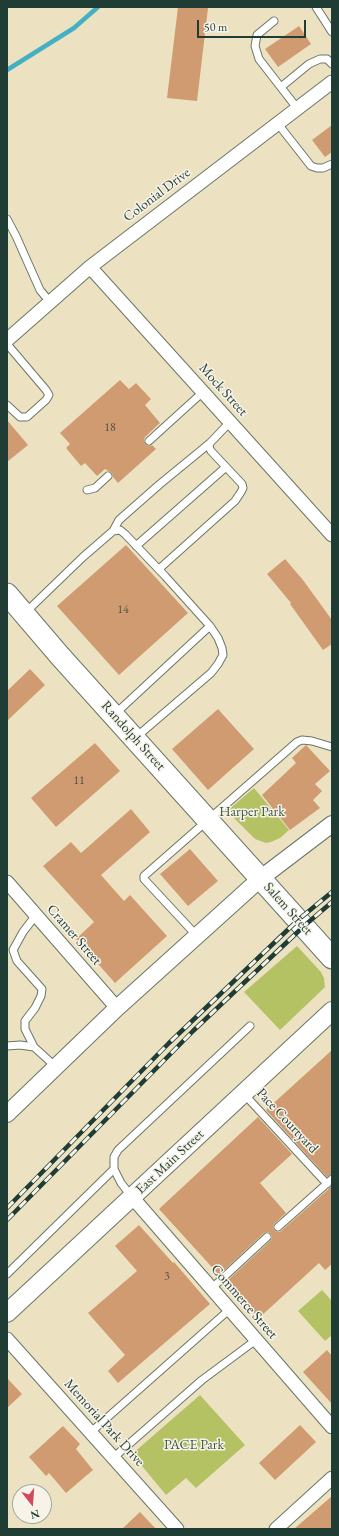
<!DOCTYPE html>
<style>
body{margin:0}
#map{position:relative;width:339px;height:1536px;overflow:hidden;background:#ece2c2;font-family:"EB Garamond",serif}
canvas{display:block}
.frame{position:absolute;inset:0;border:8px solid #1f3d34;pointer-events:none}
.north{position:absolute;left:12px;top:1484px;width:40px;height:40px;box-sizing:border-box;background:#f7f3e8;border:1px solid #a1aaa0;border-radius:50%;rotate:163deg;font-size:11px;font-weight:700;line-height:16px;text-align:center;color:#1f3d34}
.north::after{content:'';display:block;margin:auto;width:14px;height:18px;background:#d1495b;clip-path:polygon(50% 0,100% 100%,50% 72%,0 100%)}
.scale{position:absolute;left:197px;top:20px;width:109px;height:18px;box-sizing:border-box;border:2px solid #1f3d34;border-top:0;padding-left:5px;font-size:12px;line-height:14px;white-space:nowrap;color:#1f3d34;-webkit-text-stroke:3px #f7f3e8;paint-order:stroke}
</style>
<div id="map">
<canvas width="339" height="1536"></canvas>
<div class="frame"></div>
<div class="north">N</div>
<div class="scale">50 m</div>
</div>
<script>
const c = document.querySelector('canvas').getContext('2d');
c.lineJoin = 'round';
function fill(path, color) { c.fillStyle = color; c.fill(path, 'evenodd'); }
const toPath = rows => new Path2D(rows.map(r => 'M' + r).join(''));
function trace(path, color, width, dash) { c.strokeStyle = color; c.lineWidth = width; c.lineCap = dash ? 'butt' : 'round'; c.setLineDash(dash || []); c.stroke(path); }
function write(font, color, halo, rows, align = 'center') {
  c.font = font + ' "EB Garamond",serif'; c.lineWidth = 3; c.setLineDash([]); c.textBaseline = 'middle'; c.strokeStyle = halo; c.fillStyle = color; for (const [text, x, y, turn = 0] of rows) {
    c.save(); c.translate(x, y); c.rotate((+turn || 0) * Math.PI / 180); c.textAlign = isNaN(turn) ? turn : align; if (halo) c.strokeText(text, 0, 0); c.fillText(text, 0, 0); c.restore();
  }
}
fill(toPath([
 [254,788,289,830,280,838,271,842,266,843,255,839,227,811],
 [297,946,321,972,324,978,325,987,321,991,280,1030,244,992],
 [322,1290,332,1301,332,1335,325,1341,298,1311],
 [200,1395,245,1445,196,1488,186,1478,166,1495,132,1454]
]), '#b4c264');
trace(toPath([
 [7,70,74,28,98,7]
]), '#45b0c4', 4.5);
fill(toPath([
 [178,7,208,8,197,101,167,98],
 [299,26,311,44,278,67,265,49],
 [332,125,332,152,325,157,312,140],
 [120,380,129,389,136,383,151,399,145,405,160,423,145,437,144,440,146,445,150,446,152,445,156,449,118,483,113,477,112,473,105,469,97,476,85,463,81,466,66,448,70,444,60,433],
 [7,420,28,445,7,462],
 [126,545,188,613,119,675,57,606],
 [285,559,303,580,332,620,332,644,323,650,290,604,291,603,267,574],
 [30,669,45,685,7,721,7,691],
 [218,709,254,749,208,790,172,749],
 [95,743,120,771,56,827,31,798],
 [306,745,330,771,315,784,322,791,313,800,320,808,290,830,262,795,296,763,292,758],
 [131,809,150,832,101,875,124,901,130,895,167,936,115,983,76,939,94,922,43,866,71,842,81,853],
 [190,849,218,881,188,906,160,874],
 [332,1050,332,1174,327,1177,266,1110],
 [258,1117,292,1154,260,1183,286,1213,274,1224,273,1228,275,1231,279,1232,281,1231,332,1186,332,1264,325,1270,319,1263,259,1318,226,1282,270,1241,272,1238,271,1234,268,1232,264,1233,219,1275,159,1209],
 [139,1225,173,1263,174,1262,210,1304,118,1383,108,1371,125,1355,88,1313,137,1271,115,1246],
 [327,1350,332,1356,332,1404,303,1372],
 [7,1378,22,1394,7,1408],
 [300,1425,316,1442,275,1480,259,1463],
 [63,1426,80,1444,76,1449,93,1470,66,1493,49,1473,46,1476,29,1457],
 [332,1496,332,1529,294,1529],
 [140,1512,156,1529,122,1529]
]), '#d19b71');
const service = toPath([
 [316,7,332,32],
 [274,21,257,35,255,46,259,59,297,108],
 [281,87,309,64,320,59,327,59,332,64],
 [278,124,311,166,317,168,323,168,332,164],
 [7,219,16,236,40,290,50,302],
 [7,344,46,390,49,395,46,400,27,417,20,417,7,405],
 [149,441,203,392],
 [87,490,95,488,108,476],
 [113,531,119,520,160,484,210,443],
 [136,546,226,467],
 [159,569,235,501,241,492,243,488,242,484,211,451,209,447,210,443,230,422],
 [26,612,83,557,113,531,120,530,125,534,165,576,210,626,218,638,222,648,223,655,218,664,211,673,135,738],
 [115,714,210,626],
 [197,936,144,879,144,876,297,742,302,740,312,741,332,747],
 [7,1046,20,1045,34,1047,56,1067],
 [34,1047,25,1029,25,1021,35,1008,41,996,42,989,17,961,13,950,23,932,36,915],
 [244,1094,327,1184],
 [132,1197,121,1183,114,1169,114,1157,118,1150,250,1026],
 [278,1227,332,1179],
 [7,1274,114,1169],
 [212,1288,267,1237],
 [91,1432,230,1309],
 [113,1458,202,1380,256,1340]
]);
const minor = toPath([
 [90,267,332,535],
 [7,340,90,267,332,82],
 [7,882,117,1008],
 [132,1197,332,1427],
 [7,1339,177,1529],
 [276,1529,332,1478]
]);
const tertiary = toPath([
 [7,1114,117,1008,261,878,332,824]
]);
const secondary = toPath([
 [7,1313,332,1011]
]);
const primary = toPath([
 [7,594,60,656,332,958]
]);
trace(service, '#677766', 9);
trace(minor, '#677766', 15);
trace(tertiary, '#677766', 18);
trace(secondary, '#677766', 20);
trace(primary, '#677766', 23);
trace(service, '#fff', 7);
trace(minor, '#fff', 13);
trace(tertiary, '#fff', 16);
trace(secondary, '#fff', 18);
trace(primary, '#fff', 21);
const rail = toPath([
 [7,1208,169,1043,298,920,332,892],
 [7,1220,193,1031,304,926,332,902]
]);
trace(rail, '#1f3d34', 4.5);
trace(rail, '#f7f3e8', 3, [9]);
write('12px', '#4c5443', null, [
 ["18",110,428],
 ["14",123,610],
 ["11",79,781],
 ["3",167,1277]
]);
write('14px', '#1f3d34', '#f7f3e8', [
 ["Colonial Drive",157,195,-37],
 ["Mock Street",223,390,48],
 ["Randolph Street",133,736,48],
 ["Salem Street",288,909,48],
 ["Cramer Street",74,935,49],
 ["Pace Courtyard",287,1121,47],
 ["East Main Street",170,1162,-43],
 ["Commerce Street",244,1302,49],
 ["Memorial Park Drive",104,1423,48]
]);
write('14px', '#3d583e', '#f7f3e8', [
 ["Harper Park",252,812],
 ["PACE Park",194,1445]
]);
</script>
